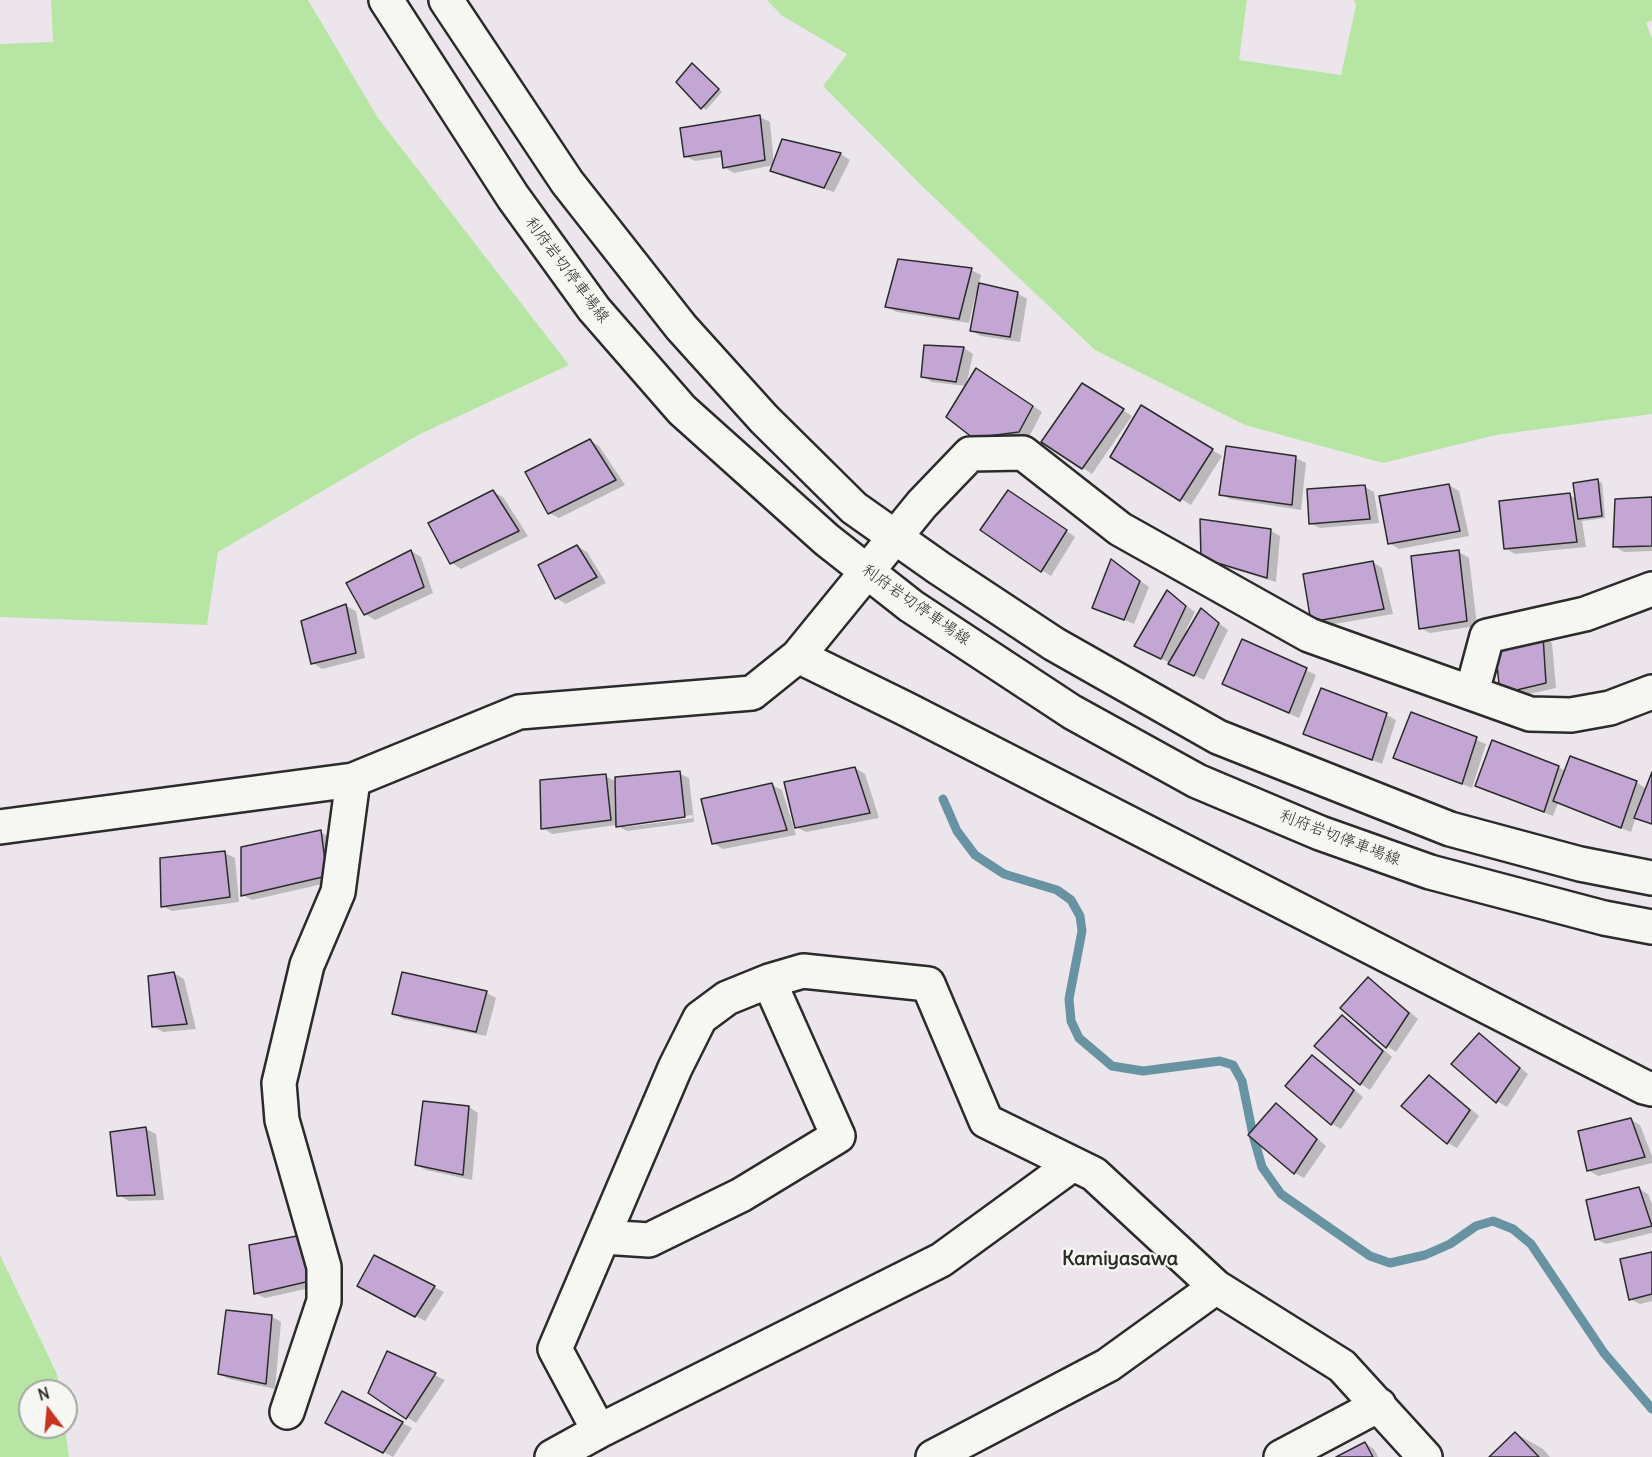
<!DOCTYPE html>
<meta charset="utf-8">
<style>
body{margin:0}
#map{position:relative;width:1652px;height:1457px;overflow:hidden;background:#ece6ec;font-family:Delius,sans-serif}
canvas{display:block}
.north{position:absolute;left:18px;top:1379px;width:60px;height:60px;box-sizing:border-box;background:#f6f6f2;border:2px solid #a5a5a2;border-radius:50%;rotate:344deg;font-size:16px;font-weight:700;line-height:24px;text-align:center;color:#2b2b2b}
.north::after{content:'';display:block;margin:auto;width:21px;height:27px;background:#c8321e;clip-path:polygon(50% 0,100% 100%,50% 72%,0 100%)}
</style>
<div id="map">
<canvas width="1652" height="1457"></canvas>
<div class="north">N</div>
</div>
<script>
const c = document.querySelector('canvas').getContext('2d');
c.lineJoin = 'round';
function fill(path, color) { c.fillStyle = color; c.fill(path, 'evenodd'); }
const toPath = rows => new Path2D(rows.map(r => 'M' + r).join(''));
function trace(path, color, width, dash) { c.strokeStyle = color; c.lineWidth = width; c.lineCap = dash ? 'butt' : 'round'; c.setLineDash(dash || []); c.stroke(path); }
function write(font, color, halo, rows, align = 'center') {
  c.font = font + ' Delius,"Klee One",sans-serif'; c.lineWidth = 5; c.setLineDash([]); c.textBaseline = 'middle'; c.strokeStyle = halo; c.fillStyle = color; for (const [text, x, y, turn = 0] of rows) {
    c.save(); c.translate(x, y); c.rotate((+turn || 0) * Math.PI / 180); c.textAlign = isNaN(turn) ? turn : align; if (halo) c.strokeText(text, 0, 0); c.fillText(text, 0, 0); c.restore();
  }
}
fill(toPath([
 [51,0,308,0,378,118,569,365,420,434,218,552,207,625,0,617,0,44,53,42],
 [767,0,1247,0,1239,60,1341,75,1356,5,1354,0,1652,0,1652,20,1646,23,1652,39,1652,414,1496,435,1383,463,1245,425,1095,350,925,189,823,86,847,54,781,15],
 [0,1255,57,1374,60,1391,30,1391,30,1427,65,1427,69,1457,0,1457]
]), '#b7e6a4');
fill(toPath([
 [693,65,722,92,706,110,678,82],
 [760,117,770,122,774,165,734,173,724,167,723,157,695,161,685,156],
 [783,141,841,154,850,160,834,192,782,176,772,170],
 [971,270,981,275,979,284,1017,293,1027,299,1020,342,981,336,972,331,979,293,976,293,969,323,897,312,887,307],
 [925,347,964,348,973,354,966,386,932,382,923,376],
 [986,375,1042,412,1029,437,984,442,974,436],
 [1092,390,1132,416,1092,474,1043,441],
 [1141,407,1222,456,1191,505,1112,457],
 [590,441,599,446,625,485,559,518,549,513],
 [1227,448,1296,458,1306,463,1301,510,1230,499,1220,494],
 [1598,481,1602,483,1605,518,1582,521,1586,547,1515,554,1505,548,1569,495,1577,499],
 [1449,485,1459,491,1469,536,1399,549,1389,543],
 [1365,487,1374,492,1379,523,1320,528,1310,523],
 [493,492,503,497,528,536,461,569,452,563,430,524],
 [1018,497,1075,537,1051,576,1042,570],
 [1652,499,1652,551,1624,552,1614,546],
 [1271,531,1280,536,1276,582,1212,563,1202,557],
 [577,546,587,552,606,583,566,604,556,598,540,565],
 [411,551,421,557,433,593,375,620,365,614],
 [1459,552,1469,558,1477,626,1430,633,1420,628],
 [1373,562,1382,568,1393,614,1322,626,1312,621],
 [1121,567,1149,587,1134,624,1094,607],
 [1168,592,1195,612,1186,630,1188,631,1201,610,1228,630,1204,680,1146,651],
 [346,606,356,611,365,658,322,669,313,663],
 [1543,638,1552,643,1556,688,1511,698,1501,693],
 [1243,641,1316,675,1299,718,1233,688],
 [1322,690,1387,715,1396,720,1382,764,1315,738,1305,733],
 [1412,714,1486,744,1472,788,1405,762,1395,757],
 [1558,767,1566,771,1636,782,1647,789,1652,776,1652,825,1636,817,1631,832,1558,803,1553,816,1486,791,1477,785],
 [855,768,865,774,879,818,806,832,796,827],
 [679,773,689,778,694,822,627,831,616,825,552,834,543,828,606,776,616,782],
 [692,815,693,818,625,827,625,824],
 [772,785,782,790,796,835,723,849,713,843],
 [320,832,330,837,336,881,252,900,243,895],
 [225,853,235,858,239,902,172,911,162,906],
 [174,973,184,979,196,1029,163,1032,153,1026],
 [403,973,487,993,496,998,486,1036,403,1019,394,1014],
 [1368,979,1378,985,1418,1019,1396,1052,1387,1046],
 [1342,1017,1352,1022,1392,1057,1370,1090,1361,1084,1316,1046],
 [1479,1035,1488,1040,1528,1074,1507,1107,1497,1101,1453,1064],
 [1313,1057,1322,1062,1363,1097,1341,1129,1332,1124],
 [1429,1076,1439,1082,1479,1116,1457,1148,1448,1143,1403,1105],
 [1276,1105,1286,1111,1326,1146,1304,1178,1295,1173],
 [469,1107,478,1113,472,1180,426,1170,417,1165],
 [1631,1120,1640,1125,1652,1156,1652,1163,1598,1176,1588,1170],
 [146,1129,156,1134,164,1200,129,1201,119,1195],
 [1639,1189,1648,1194,1652,1204,1652,1233,1606,1244,1596,1239],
 [323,1240,332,1283,265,1298,255,1293],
 [1652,1253,1652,1301,1640,1304,1630,1299],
 [434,1287,444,1292,425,1321,368,1291],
 [271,1316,281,1322,275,1389,229,1379,219,1374],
 [388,1353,445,1380,416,1423,407,1417],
 [343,1393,412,1428,393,1457,336,1427],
 [1515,1433,1543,1449,1550,1457,1491,1457],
 [1365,1443,1374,1449,1378,1457,1339,1457]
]), '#0003');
trace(toPath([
 [943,799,957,831,975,855,1004,874,1057,890,1071,900,1080,916,1082,931,1069,999,1071,1021,1079,1038,1112,1066,1143,1071,1220,1061,1233,1065,1242,1081,1253,1135,1262,1167,1281,1194,1370,1256,1390,1263,1425,1255,1450,1244,1476,1226,1493,1221,1513,1229,1531,1244,1604,1353,1652,1409]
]), '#6893a2', 9);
const building = toPath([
 [692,63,719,89,701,109,676,82,692,63],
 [760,115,765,160,723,168,721,151,684,157,680,128,760,115],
 [782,139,841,153,824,188,770,171,782,139],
 [898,259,972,268,959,319,885,307,898,259],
 [979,283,1018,292,1010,337,970,331,979,283],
 [924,345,964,347,956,382,921,377,924,345],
 [976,368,1033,406,1019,432,973,438,946,417,976,368],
 [1082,383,1124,409,1082,469,1041,442,1082,383],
 [1141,405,1213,449,1180,501,1110,457,1141,405],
 [590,439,616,480,548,514,525,472,590,439],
 [1226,446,1296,456,1292,505,1219,495,1226,446],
 [1598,479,1602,516,1578,519,1573,483,1598,479],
 [1449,484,1460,531,1388,544,1379,496,1449,484],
 [1365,485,1370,519,1309,524,1307,489,1365,485],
 [493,490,519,531,450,564,428,523,493,490],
 [1008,490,1067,530,1041,572,980,530,1008,490],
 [1570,493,1577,542,1504,549,1499,501,1570,493],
 [1652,497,1652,546,1613,547,1615,499,1652,497],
 [1200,519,1271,529,1267,578,1201,558,1200,519],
 [577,545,597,577,555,599,538,565,577,545],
 [411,550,424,587,364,615,346,583,411,550],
 [1459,550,1467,621,1419,629,1411,556,1459,550],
 [1111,559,1140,581,1124,620,1092,608,1111,559],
 [1373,561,1384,609,1311,622,1303,574,1373,561],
 [1167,590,1186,606,1161,659,1134,646,1167,590],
 [346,604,356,653,311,664,301,621,346,604],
 [1201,608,1219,623,1194,676,1168,664,1201,608],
 [1543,636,1546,683,1500,694,1495,645,1543,636],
 [1242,639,1307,668,1289,713,1222,684,1242,639],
 [1321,688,1387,713,1372,760,1303,734,1321,688],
 [1411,712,1477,737,1462,784,1393,758,1411,712],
 [1492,740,1559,766,1544,812,1475,786,1492,740],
 [1570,756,1637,781,1621,828,1553,801,1570,756],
 [855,767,870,813,795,828,784,782,855,767],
 [680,771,685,817,616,827,615,777,680,771],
 [1652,772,1652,824,1634,818,1652,772],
 [606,774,611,820,541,829,540,780,606,774],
 [772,783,787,830,712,844,701,799,772,783],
 [321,830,327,876,241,896,241,847,321,830],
 [225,851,230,897,161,907,160,858,225,851],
 [174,972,187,1024,152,1027,148,976,174,972],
 [402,972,487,991,476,1032,392,1014,402,972],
 [1368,977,1409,1013,1386,1048,1340,1008,1368,977],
 [1342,1015,1383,1051,1360,1085,1314,1046,1342,1015],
 [1479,1033,1520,1068,1496,1103,1451,1064,1479,1033],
 [1312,1055,1354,1090,1331,1125,1285,1086,1312,1055],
 [1429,1075,1470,1110,1447,1144,1401,1106,1429,1075],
 [423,1101,469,1106,463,1175,415,1165,423,1101],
 [1276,1103,1317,1139,1294,1174,1248,1135,1276,1103],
 [1631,1118,1645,1157,1587,1171,1578,1131,1631,1118],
 [146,1127,155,1195,117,1196,110,1132,146,1127],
 [1639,1187,1652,1226,1595,1240,1586,1200,1639,1187],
 [313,1233,323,1278,254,1294,249,1245,313,1233],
 [1652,1252,1652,1294,1629,1300,1620,1259,1652,1252],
 [374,1255,435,1286,415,1317,357,1286,374,1255],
 [226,1310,272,1315,266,1384,218,1374,226,1310],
 [387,1351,436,1373,406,1419,368,1393,387,1351],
 [342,1391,403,1422,383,1453,325,1423,342,1391],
 [1515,1432,1539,1457,1489,1457,1515,1432],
 [1365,1442,1373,1457,1336,1457,1365,1442]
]);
fill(building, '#c3a6d3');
trace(building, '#2b2b2b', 1.5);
const minor = toPath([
 [798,656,906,709,1644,1087,1652,1089],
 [1472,692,1487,636,1585,614,1652,589],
 [0,827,353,780,519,712,752,693,798,656,922,504,970,454,1023,453,1120,529,1309,635,1530,714,1571,715,1610,708,1652,692],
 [603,1237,649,1240,741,1195,838,1136,769,981],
 [287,1412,324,1301,324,1267,282,1120,279,1083,307,965,338,892,353,780],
 [599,1431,555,1349,675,1068,700,1018,727,998,769,981,803,971,928,984,986,1121,1094,1174,1216,1287,1342,1366,1425,1457],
 [552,1457,599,1431,941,1260,1073,1164],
 [933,1457,1108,1365,1216,1287],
 [1281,1457,1379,1405]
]);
const major = toPath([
 [386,0,513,197,594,309,682,410,827,540,911,606,1072,712,1197,781,1320,833,1430,872,1604,918,1652,927],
 [446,0,567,182,681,327,764,419,854,508,939,568,1054,644,1218,737,1450,829,1580,864,1652,878]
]);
trace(minor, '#2b2b2b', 38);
trace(major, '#2b2b2b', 38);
trace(minor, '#f6f6f2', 33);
trace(major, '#f6f6f2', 33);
write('16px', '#2b2b2b', '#f6f6f2', [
 ["利府岩切停車場線",567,270,53],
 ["利府岩切停車場線",916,605,35],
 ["利府岩切停車場線",1340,838,21]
]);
write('bold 20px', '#2b2b2b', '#f6f6f2', [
 ["Kamiyasawa",1120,1259]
]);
</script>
